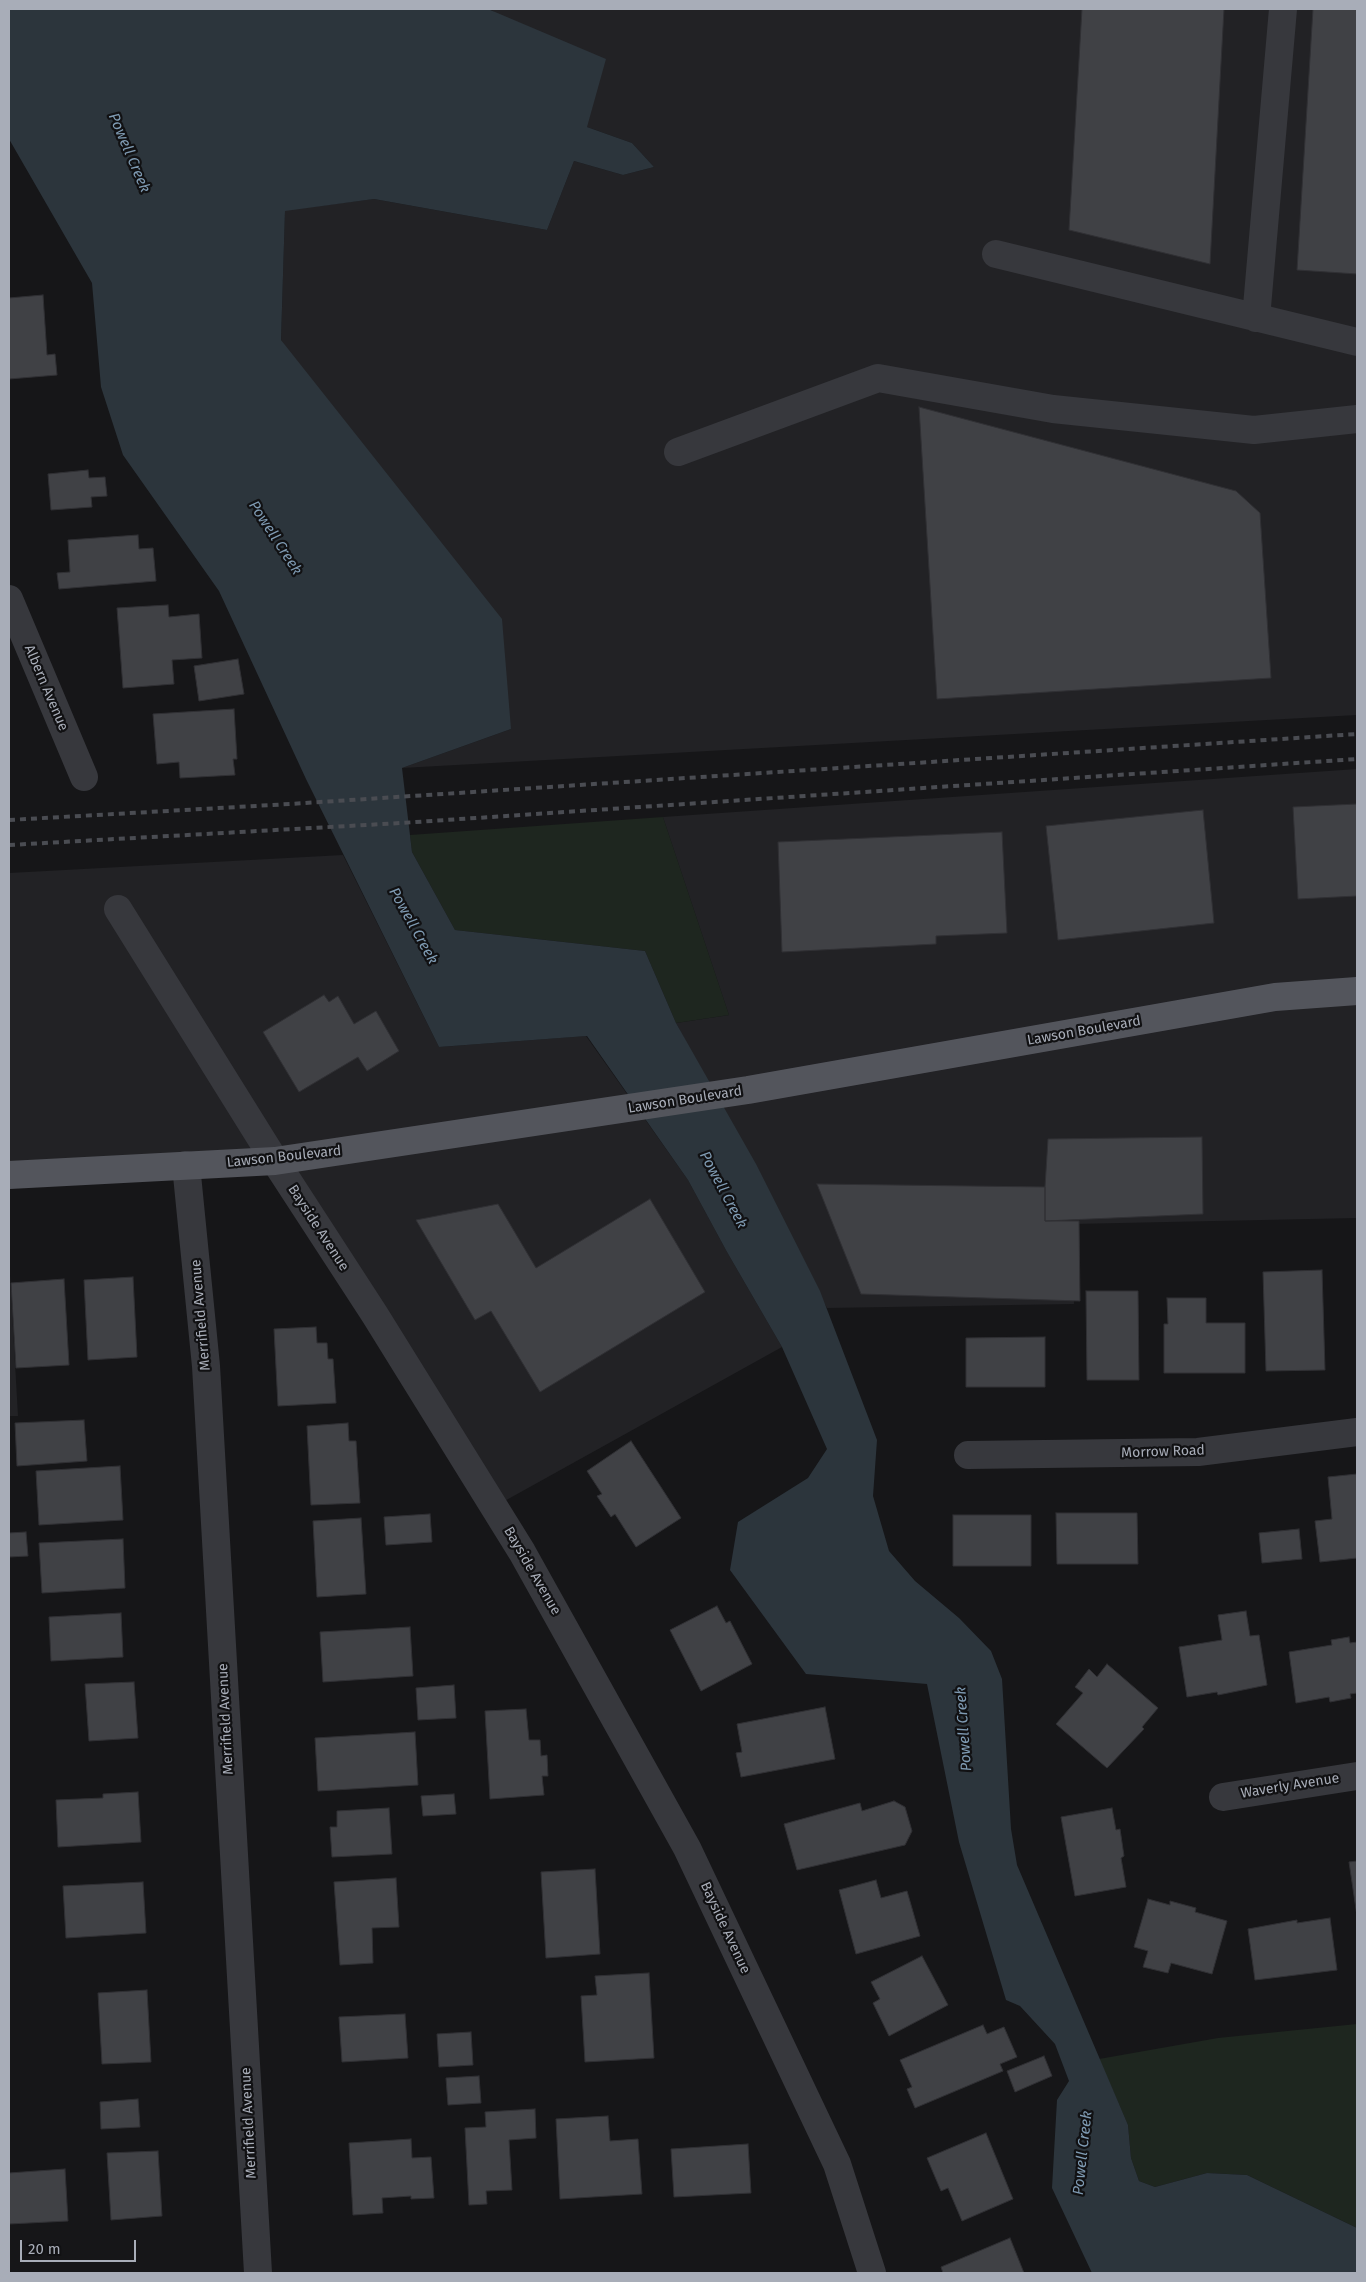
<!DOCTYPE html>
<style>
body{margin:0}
#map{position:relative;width:1366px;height:2282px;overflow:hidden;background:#161618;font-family:"Fira Sans",sans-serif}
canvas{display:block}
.frame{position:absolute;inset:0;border:10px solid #a8adb8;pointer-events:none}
.scale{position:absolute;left:20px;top:2240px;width:116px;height:22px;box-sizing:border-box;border:2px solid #a8adb8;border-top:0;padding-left:6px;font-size:15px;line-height:18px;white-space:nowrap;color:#a8adb8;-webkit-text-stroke:4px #111113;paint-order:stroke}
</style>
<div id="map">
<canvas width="1366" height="2282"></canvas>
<div class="frame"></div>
<div class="scale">20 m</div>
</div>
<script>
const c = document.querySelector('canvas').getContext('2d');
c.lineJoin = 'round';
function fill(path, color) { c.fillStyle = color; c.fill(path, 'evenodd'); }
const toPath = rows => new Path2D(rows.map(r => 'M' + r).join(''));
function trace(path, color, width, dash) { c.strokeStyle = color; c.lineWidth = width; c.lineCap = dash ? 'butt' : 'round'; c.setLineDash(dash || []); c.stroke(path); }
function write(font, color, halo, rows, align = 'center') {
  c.font = font + ' "Fira Sans",sans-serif'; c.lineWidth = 4.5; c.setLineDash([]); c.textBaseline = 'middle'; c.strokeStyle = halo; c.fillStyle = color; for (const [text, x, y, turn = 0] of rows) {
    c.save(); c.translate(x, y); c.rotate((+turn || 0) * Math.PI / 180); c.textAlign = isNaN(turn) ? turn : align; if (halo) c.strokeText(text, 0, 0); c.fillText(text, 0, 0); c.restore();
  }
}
fill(toPath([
 [488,9,1357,9,1357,715,402,768,511,729,281,340,285,210,374,199,547,230,574,161,623,175,654,167,632,143,587,127,493,11],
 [1357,769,1357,1218,1073,1224,1074,1304,827,1308,676,1023,729,1015,663,817],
 [343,855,439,1047,586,1036,688,1180,727,1252,782,1347,501,1503,266,1171,9,1180,9,873],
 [9,1257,18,1416,9,1416]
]), '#222225');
fill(toPath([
 [663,817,729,1015,676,1023,645,951,455,930,412,852,410,835],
 [1357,2024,1357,2228,1247,2175,1207,2173,1155,2187,1139,2181,1131,2158,1128,2125,1099,2059,1218,2038]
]), '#1e261f');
fill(toPath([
 [9,9,488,9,606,59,587,127,632,143,654,167,623,175,574,161,547,230,374,199,285,211,281,340,502,619,511,729,402,768,412,852,455,930,645,951,676,1023,756,1164,820,1291,877,1440,873,1496,889,1551,915,1581,959,1618,991,1651,1002,1679,1011,1829,1017,1865,1128,2125,1131,2158,1139,2181,1155,2187,1207,2173,1247,2175,1357,2228,1357,2273,1092,2273,1052,2188,1057,2100,1069,2081,1055,2044,1020,2006,1006,2000,959,1842,927,1684,806,1674,730,1570,738,1522,808,1478,827,1449,782,1347,727,1252,688,1180,587,1036,439,1047,306,779,219,591,123,455,101,387,92,283,9,139]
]), '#2c353c');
const building = toPath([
 [1082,9,1224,9,1210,264,1069,230,1082,9],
 [1313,9,1357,9,1357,274,1297,270,1313,9],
 [43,295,47,355,55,354,57,375,9,379,9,298,43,295],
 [919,407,1236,491,1260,513,1271,678,937,699,919,407],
 [88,470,89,478,105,477,107,496,91,497,92,507,51,510,48,474,88,470],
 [138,535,139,549,153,548,156,581,59,589,57,573,70,572,68,540,138,535],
 [168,605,169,617,199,614,202,658,172,660,174,684,123,688,117,608,168,605],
 [238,659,244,694,199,701,194,666,238,659],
 [234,709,237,759,233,759,235,775,180,778,179,762,157,764,153,714,234,709],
 [1357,804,1357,896,1298,899,1293,807,1357,804],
 [1203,810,1214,923,1058,940,1046,826,1203,810],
 [1002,832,1007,933,936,936,936,944,782,952,778,842,1002,832],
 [324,995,329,1002,338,996,354,1024,376,1011,399,1051,367,1071,358,1057,299,1092,263,1032,324,995],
 [1202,1137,1203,1214,1045,1221,1045,1187,1048,1139,1202,1137],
 [817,1184,1045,1187,1045,1221,1079,1221,1080,1301,861,1294,817,1184],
 [650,1199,705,1292,540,1392,491,1311,475,1320,416,1220,498,1204,536,1268,650,1199],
 [1322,1270,1325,1370,1266,1371,1263,1272,1322,1270],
 [133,1277,137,1357,88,1360,84,1280,133,1277],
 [64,1279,69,1365,16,1368,11,1283,64,1279],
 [1086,1291,1138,1291,1139,1380,1087,1380,1086,1291],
 [1167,1298,1206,1298,1206,1323,1245,1323,1245,1373,1164,1373,1164,1324,1168,1324,1167,1298],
 [316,1327,317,1343,327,1343,328,1359,333,1359,336,1403,278,1406,274,1329,316,1327],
 [1045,1337,1045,1387,966,1387,966,1338,1045,1337],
 [84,1420,87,1461,17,1466,15,1423,84,1420],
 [348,1423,349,1441,356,1441,360,1503,311,1505,307,1426,348,1423],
 [631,1441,681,1518,636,1547,615,1514,611,1517,597,1496,602,1494,587,1471,631,1441],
 [120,1466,123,1520,39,1525,36,1471,120,1466],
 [1357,1474,1357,1558,1320,1562,1315,1521,1332,1519,1328,1477,1357,1474],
 [1056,1513,1137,1513,1138,1564,1057,1564,1056,1513],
 [430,1514,432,1542,386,1545,384,1517,430,1514],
 [953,1515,1031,1515,1031,1566,953,1566,953,1515],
 [361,1518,366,1594,317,1597,313,1521,361,1518],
 [1299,1529,1302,1559,1262,1563,1259,1533,1299,1529],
 [26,1532,28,1556,9,1557,9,1533,26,1532],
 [123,1539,125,1588,42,1593,39,1543,123,1539],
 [717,1606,726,1623,730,1621,752,1664,701,1691,670,1630,717,1606],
 [1246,1611,1250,1636,1259,1635,1267,1685,1218,1695,1217,1692,1187,1697,1179,1647,1222,1640,1218,1615,1246,1611],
 [121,1613,123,1657,51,1661,49,1617,121,1613],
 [410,1627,413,1676,323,1682,320,1632,410,1627],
 [1349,1637,1350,1643,1357,1642,1357,1693,1350,1694,1351,1698,1330,1702,1329,1697,1296,1703,1289,1652,1332,1645,1331,1640,1349,1637],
 [1107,1664,1158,1708,1142,1727,1144,1729,1107,1768,1056,1724,1083,1693,1075,1687,1089,1669,1097,1677,1107,1664],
 [134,1682,138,1738,89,1741,85,1684,134,1682],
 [454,1685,456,1718,418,1720,416,1688,454,1685],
 [825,1707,835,1759,741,1777,736,1753,742,1752,737,1724,825,1707],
 [526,1709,529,1740,540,1740,541,1756,547,1755,548,1776,542,1776,544,1795,490,1799,485,1711,526,1709],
 [415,1732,418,1785,318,1791,315,1738,415,1732],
 [138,1792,141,1842,58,1847,56,1800,103,1798,103,1794,138,1792],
 [454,1794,456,1814,423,1816,421,1796,454,1794],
 [894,1801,905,1807,912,1831,905,1845,797,1870,784,1824,860,1803,862,1811,894,1801],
 [389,1808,392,1854,332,1857,330,1827,337,1827,337,1811,389,1808],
 [1112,1808,1116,1830,1120,1829,1124,1856,1121,1858,1126,1887,1075,1896,1061,1817,1112,1808],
 [1357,1861,1357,1916,1349,1862,1357,1861],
 [595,1869,600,1954,546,1958,541,1872,595,1869],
 [396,1878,399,1927,372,1928,373,1963,340,1965,334,1882,396,1878],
 [876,1880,881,1898,907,1891,920,1936,856,1954,839,1890,876,1880],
 [143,1882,146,1933,66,1938,63,1886,143,1882],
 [1148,1899,1170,1905,1170,1901,1196,1908,1195,1912,1227,1921,1212,1974,1171,1963,1168,1973,1143,1967,1148,1951,1134,1947,1148,1899],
 [1330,1918,1337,1970,1255,1980,1248,1929,1297,1920,1297,1923,1330,1918],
 [922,1956,948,2005,889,2036,873,2003,880,1999,871,1982,922,1956],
 [649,1973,654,2058,585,2062,581,1996,597,1995,595,1976,649,1973],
 [147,1990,151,2062,102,2064,98,1993,147,1990],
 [405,2014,408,2058,342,2062,339,2017,405,2014],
 [983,2025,987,2034,1004,2027,1017,2057,1000,2064,1003,2071,915,2108,907,2089,912,2087,900,2060,983,2025],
 [471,2032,473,2065,439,2067,437,2034,471,2032],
 [1044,2056,1052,2076,1015,2092,1007,2071,1044,2056],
 [479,2076,481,2103,448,2105,446,2078,479,2076],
 [138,2099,140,2127,101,2129,100,2102,138,2099],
 [535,2109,536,2138,509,2140,512,2190,486,2191,487,2204,469,2205,465,2128,486,2127,485,2112,535,2109],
 [608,2116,610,2141,638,2139,642,2194,560,2199,556,2119,608,2116],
 [986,2133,1013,2199,962,2221,948,2188,941,2191,927,2158,986,2133],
 [411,2139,412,2158,431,2157,434,2198,411,2199,411,2196,382,2198,383,2213,353,2215,349,2143,411,2139],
 [748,2144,751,2193,674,2197,671,2149,748,2144],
 [158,2151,162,2216,111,2220,107,2153,158,2151],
 [65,2169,68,2221,9,2224,9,2173,65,2169],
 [1010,2238,1024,2273,943,2273,941,2267,1010,2238]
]);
fill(building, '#404145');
trace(building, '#303034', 1);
trace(toPath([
 [996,254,1357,342],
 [1256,318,1283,9],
 [678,452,878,378,1053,409,1254,430,1357,419],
 [9,599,84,777],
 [118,909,275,1161,375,1315,522,1552,687,1848,837,2164,872,2273],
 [186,1165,206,1366,258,2273],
 [968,1455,1198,1452,1357,1432],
 [1223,1797,1357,1776]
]), '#37383d', 28);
trace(toPath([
 [9,1175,275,1161,748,1090,1275,997,1357,991]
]), '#53555c', 28);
trace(toPath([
 [9,820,290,804,1357,734],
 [9,845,401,823,1357,759]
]), '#4a4c52', 4, [6, 5]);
write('14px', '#a8adb8', '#111113', [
 ["Albern Avenue",46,688,67],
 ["Lawson Boulevard",1084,1031,-10],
 ["Lawson Boulevard",685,1100,-9],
 ["Lawson Boulevard",284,1157,-6],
 ["Bayside Avenue",318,1228,57],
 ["Merrifield Avenue",201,1315,-95],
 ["Morrow Road",1163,1452,-2],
 ["Bayside Avenue",532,1571,60],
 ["Merrifield Avenue",226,1719,-93],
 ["Waverly Avenue",1290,1786,-9],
 ["Bayside Avenue",725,1928,65],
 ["Merrifield Avenue",249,2123,-93]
]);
write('italic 15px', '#7f9bb3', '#111113', [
 ["Powell Creek",129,153,67],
 ["Powell Creek",275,538,57],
 ["Powell Creek",413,926,61],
 ["Powell Creek",723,1190,62],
 ["Powell Creek",964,1729,-94],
 ["Powell Creek",1083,2153,-84]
]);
</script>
